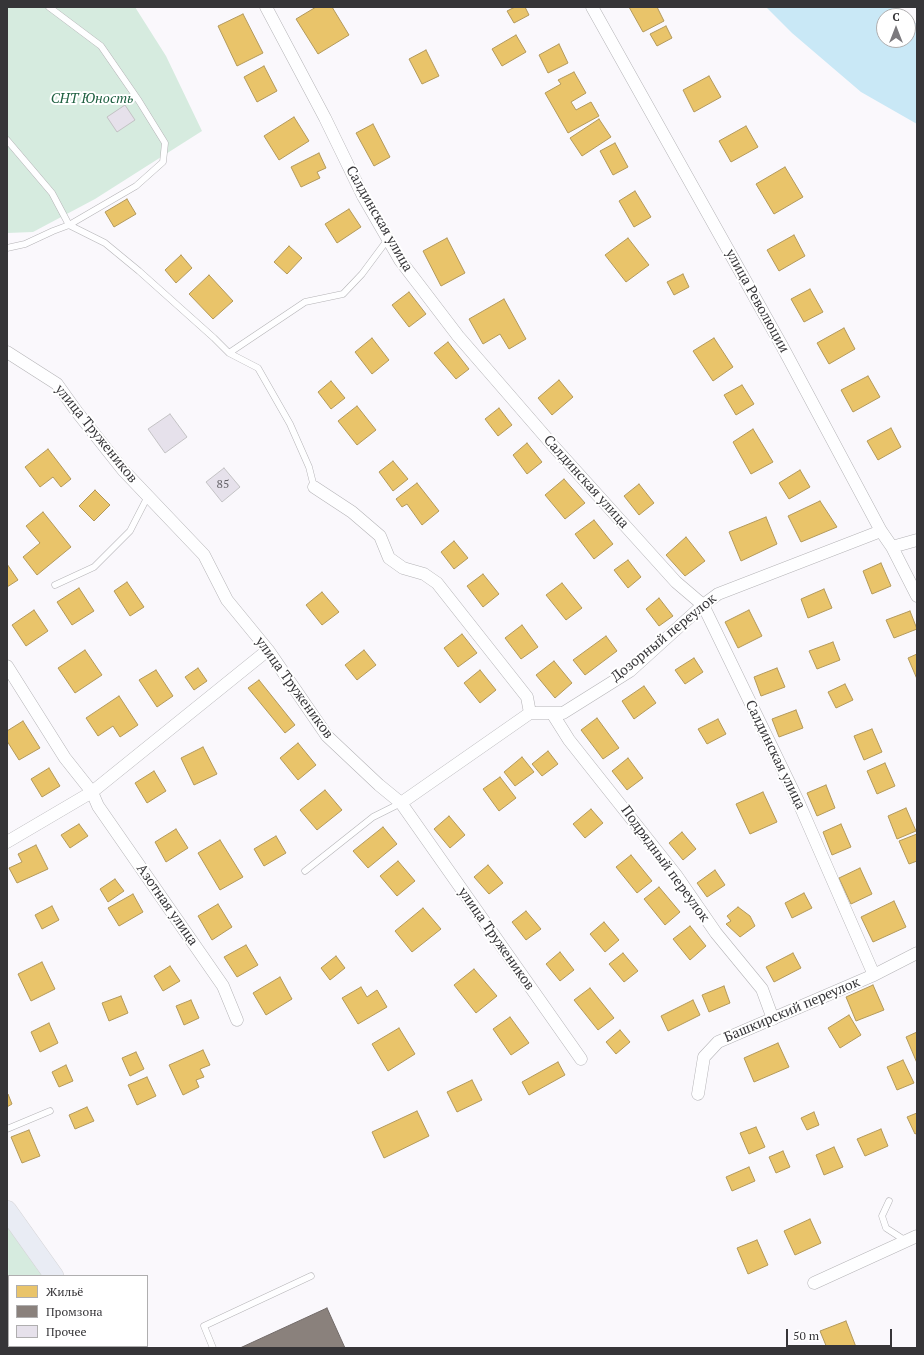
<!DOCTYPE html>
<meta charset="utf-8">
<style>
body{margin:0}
#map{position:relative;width:924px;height:1355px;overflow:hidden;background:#faf8fc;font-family:"PT Serif",serif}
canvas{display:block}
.frame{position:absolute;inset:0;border:8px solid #363538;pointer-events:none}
.legend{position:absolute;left:8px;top:1275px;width:140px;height:72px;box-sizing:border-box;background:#fff;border:1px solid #afaeaf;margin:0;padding:5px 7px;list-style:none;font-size:12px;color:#363538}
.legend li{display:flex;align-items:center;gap:8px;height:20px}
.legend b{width:20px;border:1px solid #afaeaf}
.north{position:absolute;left:876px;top:8px;width:40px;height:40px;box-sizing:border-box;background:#fff;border:1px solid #afaeaf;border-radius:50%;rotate:0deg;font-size:11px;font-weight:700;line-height:16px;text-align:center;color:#363538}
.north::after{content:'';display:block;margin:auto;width:14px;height:18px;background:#7b797d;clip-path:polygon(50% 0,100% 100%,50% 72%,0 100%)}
.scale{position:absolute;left:786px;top:1329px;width:106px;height:18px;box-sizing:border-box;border:2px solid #363538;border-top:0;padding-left:5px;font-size:12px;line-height:14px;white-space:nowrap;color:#363538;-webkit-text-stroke:3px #fff;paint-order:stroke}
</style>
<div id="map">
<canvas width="924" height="1355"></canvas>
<div class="frame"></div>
<ul class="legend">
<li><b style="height:11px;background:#e9c46a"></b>Жильё</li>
<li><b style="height:11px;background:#8a817c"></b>Промзона</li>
<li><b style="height:11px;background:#e6e1eb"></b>Прочее</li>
</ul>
<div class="north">С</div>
<div class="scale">50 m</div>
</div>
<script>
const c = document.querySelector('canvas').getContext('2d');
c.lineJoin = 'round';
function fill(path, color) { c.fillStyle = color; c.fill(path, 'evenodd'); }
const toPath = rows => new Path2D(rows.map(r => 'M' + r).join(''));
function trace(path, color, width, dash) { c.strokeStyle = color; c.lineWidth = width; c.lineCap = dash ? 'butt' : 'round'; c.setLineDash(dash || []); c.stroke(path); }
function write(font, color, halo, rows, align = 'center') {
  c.font = font + ' "PT Serif",serif'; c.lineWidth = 4; c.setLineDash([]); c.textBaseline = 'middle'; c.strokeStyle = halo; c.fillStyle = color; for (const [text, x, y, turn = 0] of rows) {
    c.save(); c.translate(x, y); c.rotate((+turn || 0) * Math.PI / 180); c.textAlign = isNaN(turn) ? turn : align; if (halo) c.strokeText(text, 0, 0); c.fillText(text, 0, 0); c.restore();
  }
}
fill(toPath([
 [7,7,135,7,166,56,202,131,95,199,33,232,7,233],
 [7,1223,45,1276,9,1276,9,1292,7,1287]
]), '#d6ebdf');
fill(toPath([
 [766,7,898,7,907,16,884,16,884,40,908,40,908,17,917,24,917,124,861,92,792,33]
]), '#c9e8f6');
const homes = toPath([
 [316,7,332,7,349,35,318,54,296,19,316,7],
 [515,7,525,7,529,15,514,23,507,11,515,7],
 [629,7,657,7,664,21,643,32,629,7],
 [243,14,263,53,237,66,218,26,243,14],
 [666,26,672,38,657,46,650,34,666,26],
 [516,35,526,52,502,66,492,49,516,35],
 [559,44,568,63,548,73,539,55,559,44],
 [426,50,439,76,422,84,409,59,426,50],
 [264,66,277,91,257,102,244,77,264,66],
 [574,72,586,93,571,102,576,110,591,102,599,116,568,133,545,93,561,84,558,80,574,72],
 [709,76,721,97,694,112,683,90,709,76],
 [294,117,309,141,279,160,264,136,294,117],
 [599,119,611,137,582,156,570,138,599,119],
 [373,124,390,157,374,166,356,133,373,124],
 [746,126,758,147,731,162,719,141,746,126],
 [615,143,628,167,613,175,600,151,615,143],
 [319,153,326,168,317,172,320,178,301,187,291,167,319,153],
 [785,167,803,197,774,214,756,184,785,167],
 [635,191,651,217,634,227,619,201,635,191],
 [127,199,136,214,114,227,105,212,127,199],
 [349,209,361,227,337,243,325,224,349,209],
 [794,235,805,256,779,271,767,250,794,235],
 [447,238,465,273,441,286,423,251,447,238],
 [628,238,649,265,626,282,605,255,628,238],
 [289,246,302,258,287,274,274,262,289,246],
 [181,255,192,268,176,283,165,270,181,255],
 [683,274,689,287,674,295,667,282,683,274],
 [209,275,233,301,213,319,189,294,209,275],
 [810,289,823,312,804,322,791,299,810,289],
 [409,292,426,314,409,327,392,305,409,292],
 [504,299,526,339,509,349,500,334,483,344,469,319,504,299],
 [844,328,855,349,829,364,817,343,844,328],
 [372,338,389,360,372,374,355,352,372,338],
 [714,338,733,367,713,381,693,351,714,338],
 [448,342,469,369,456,379,434,353,448,342],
 [868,376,880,397,853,412,841,390,868,376],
 [559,380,573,397,552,415,538,398,559,380],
 [331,381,345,398,331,409,318,392,331,381],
 [742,385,754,404,736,415,724,395,742,385],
 [357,406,376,430,357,445,338,421,357,406],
 [499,408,512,425,498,436,485,419,499,408],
 [891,428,901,447,878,460,867,441,891,428],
 [753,429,773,462,751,474,733,442,753,429],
 [527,443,542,462,527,474,513,455,527,443],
 [48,449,71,479,61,487,53,477,40,487,25,467,48,449],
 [393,461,408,479,393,491,379,472,393,461],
 [800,470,810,487,789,499,779,483,800,470],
 [564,479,585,503,565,519,545,495,564,479],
 [417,483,439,511,422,525,407,504,402,507,396,499,417,483],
 [639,484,654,503,639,515,624,496,639,484],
 [95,490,110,505,94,521,79,506,95,490],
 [820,501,837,527,801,542,788,516,820,501],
 [43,512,71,547,37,575,23,557,40,543,26,526,43,512],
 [766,517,777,544,741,561,729,532,766,517],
 [594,520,613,544,594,559,575,534,594,520],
 [686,537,705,561,685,576,666,555,686,537],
 [454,541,468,558,454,569,441,552,454,541],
 [628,560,641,577,628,588,614,570,628,560],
 [881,563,891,586,872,594,863,571,881,563],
 [7,564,18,580,7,587,7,564],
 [483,574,499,594,483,607,467,586,483,574],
 [127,582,144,607,130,616,114,591,127,582],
 [562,583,582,608,566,620,546,595,562,583],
 [79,588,94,611,72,625,57,602,79,588],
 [824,589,832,608,808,618,801,599,824,589],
 [322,592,339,612,322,625,306,605,322,592],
 [659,598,673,616,659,626,646,609,659,598],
 [34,610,48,631,26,646,12,625,34,610],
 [749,610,762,636,738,648,725,622,749,610],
 [910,611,917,629,894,638,886,620,910,611],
 [522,625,538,647,521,659,505,638,522,625],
 [462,634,477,653,458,667,444,648,462,634],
 [606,636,617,651,585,675,573,660,606,636],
 [833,642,840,660,817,669,809,651,833,642],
 [85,650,102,675,75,693,58,668,85,650],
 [364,650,376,665,357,680,345,665,364,650],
 [917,654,917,679,908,658,917,654],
 [694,658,703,672,685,684,675,670,694,658],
 [554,661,572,683,555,698,536,675,554,661],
 [198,668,207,681,194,690,185,677,198,668],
 [777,668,785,687,761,696,754,677,777,668],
 [156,670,173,696,157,707,139,680,156,670],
 [480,670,496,690,480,703,464,683,480,670],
 [259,680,295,725,285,733,248,688,259,680],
 [845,684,853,700,836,708,828,692,845,684],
 [644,686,656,703,634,719,622,701,644,686],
 [119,696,138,725,120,737,113,726,98,736,86,718,119,696],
 [796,710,803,728,779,737,772,719,796,710],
 [597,718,619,748,603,759,581,730,597,718],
 [718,719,726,734,707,744,698,729,718,719],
 [23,721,40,748,19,760,7,741,7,731,23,721],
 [872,729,882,752,864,760,854,736,872,729],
 [298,743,316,765,298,780,280,758,298,743],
 [203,747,217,774,194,785,181,758,203,747],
 [548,751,558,764,542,776,532,764,548,751],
 [522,757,534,772,515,786,504,772,522,757],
 [628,758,643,778,627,790,612,771,628,758],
 [885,763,895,786,877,794,867,771,885,763],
 [49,768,60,786,42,797,31,779,49,768],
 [154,771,166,791,147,803,135,783,154,771],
 [500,777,516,798,499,811,483,789,500,777],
 [826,785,835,808,817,816,807,793,826,785],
 [325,790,342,810,317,830,300,810,325,790],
 [763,792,777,822,750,834,736,804,763,792],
 [906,808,916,831,897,839,888,816,906,808],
 [591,809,603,823,585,838,573,824,591,809],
 [449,816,465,835,450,848,434,829,449,816],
 [79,824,88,836,70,848,61,835,79,824],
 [841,824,851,847,832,855,823,832,841,824],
 [383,827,397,844,368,868,353,851,383,827],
 [176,829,188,848,166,862,155,842,176,829],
 [682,832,696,849,683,860,669,843,682,832],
 [917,834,917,861,909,864,899,841,917,834],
 [276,836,286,853,264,866,254,849,276,836],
 [220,840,243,877,220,890,198,853,220,840],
 [36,845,48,869,17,883,9,868,22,862,18,854,36,845],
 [631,855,652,881,637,893,616,867,631,855],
 [398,861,415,881,397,896,380,876,398,861],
 [488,865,503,883,489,894,474,877,488,865],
 [860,868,872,894,851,904,839,878,860,868],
 [715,870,725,885,707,897,697,883,715,870],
 [115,879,124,891,108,902,100,889,115,879],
 [659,887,680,912,665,925,644,899,659,887],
 [804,893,812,908,792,918,785,903,804,893],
 [133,894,143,912,119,926,108,908,133,894],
 [894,901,906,927,873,942,861,917,894,901],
 [218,904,232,927,212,940,198,916,218,904],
 [52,906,59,920,42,929,35,915,52,906],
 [738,907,750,916,755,926,740,937,726,924,731,921,727,916,738,907],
 [423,908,441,929,412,952,395,931,423,908],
 [526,911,541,929,526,940,512,922,526,911],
 [604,922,619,940,605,952,590,934,604,922],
 [690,926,706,946,690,960,673,939,690,926],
 [246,945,258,965,237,977,224,957,246,945],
 [560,952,574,970,560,981,546,964,560,952],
 [623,953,638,971,624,982,609,964,623,953],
 [793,953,801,968,774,982,766,967,793,953],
 [336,956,345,968,330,980,321,968,336,956],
 [42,962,55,989,31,1001,18,974,42,962],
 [170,966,180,981,163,991,154,976,170,966],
 [474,969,497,996,476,1013,454,985,474,969],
 [280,977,292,999,266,1015,253,993,280,977],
 [873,985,884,1010,856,1021,846,997,873,985],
 [724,986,730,1003,709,1012,702,995,724,986],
 [361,987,367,997,377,990,387,1007,358,1024,342,998,361,987],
 [590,988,614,1018,598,1030,574,1000,590,988],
 [121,996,128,1013,109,1021,102,1003,121,996],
 [191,1000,199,1018,184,1025,176,1006,191,1000],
 [693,1000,700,1015,668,1031,661,1016,693,1000],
 [849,1015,861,1035,840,1048,828,1028,849,1015],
 [510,1017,529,1043,511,1055,493,1029,510,1017],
 [49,1023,58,1043,40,1052,31,1032,49,1023],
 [399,1028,415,1054,388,1071,372,1044,399,1028],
 [620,1030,630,1042,616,1054,606,1042,620,1030],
 [917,1032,917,1063,906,1037,917,1032],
 [778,1043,789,1067,754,1082,744,1058,778,1043],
 [203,1050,210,1065,200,1069,204,1077,196,1080,199,1087,183,1095,169,1065,203,1050],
 [136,1052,144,1069,130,1076,122,1058,136,1052],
 [903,1060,914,1083,897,1090,887,1067,903,1060],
 [558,1062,565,1075,529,1095,522,1082,558,1062],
 [66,1065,73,1081,59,1087,52,1072,66,1065],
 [147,1077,156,1096,137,1105,128,1085,147,1077],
 [472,1080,482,1100,457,1112,447,1092,472,1080],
 [7,1094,8,1094,12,1104,7,1107,7,1094],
 [87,1107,94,1121,75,1129,69,1115,87,1107],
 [417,1111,429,1136,384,1158,372,1132,417,1111],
 [814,1112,819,1125,807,1130,801,1118,814,1112],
 [917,1113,917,1133,915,1134,907,1117,917,1113],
 [756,1127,765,1147,749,1154,740,1133,756,1127],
 [881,1129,888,1146,865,1156,857,1139,881,1129],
 [29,1130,40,1156,22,1163,11,1137,29,1130],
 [834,1147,843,1167,824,1175,816,1155,834,1147],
 [783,1151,790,1167,776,1173,769,1157,783,1151],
 [749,1167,755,1181,732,1191,726,1177,749,1167],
 [810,1219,821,1243,795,1255,784,1231,810,1219],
 [757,1240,768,1265,748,1274,737,1248,757,1240],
 [846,1321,856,1347,827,1348,820,1331,846,1321]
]);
fill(homes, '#e9c46a');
trace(homes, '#b3995b', 1);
const industry = toPath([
 [327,1308,345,1348,240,1348,327,1308]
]);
fill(industry, '#8a817c');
trace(industry, '#716a68', 1);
const building = toPath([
 [125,105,135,120,117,132,107,117,125,105],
 [170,414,187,437,165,453,148,429,170,414],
 [224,468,240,487,222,502,206,482,224,468]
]);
fill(building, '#e6e1eb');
trace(building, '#c3c2c4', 1);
const lane = toPath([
 [7,140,52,193,69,225,136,186,163,162,165,143,139,101,101,46,49,7],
 [7,248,25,244,53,231,69,225,105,243,139,271,214,338,229,353,305,302,343,294,362,274,388,239],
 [229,353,258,368,290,424,309,467,314,487],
 [55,585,94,567,130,531,148,496],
 [305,871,373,817,401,803],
 [7,1129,50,1111],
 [889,1201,882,1216,886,1228,906,1241],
 [213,1348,204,1326,311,1276]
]);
const street = toPath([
 [266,7,325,118,363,196,400,260,458,336,556,449,676,582,703,605,798,801,874,975],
 [592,7,782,346,881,531,892,547,917,596],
 [7,352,57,384,77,412,123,470,204,555,227,600,268,650,327,736,379,785,401,803,581,1059],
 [314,487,352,512,380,536,389,558,403,568,424,574,437,583,527,697,530,713],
 [892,547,917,540],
 [7,666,65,758,92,792,98,806,223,986,237,1020],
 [552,713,569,740,676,875,716,933,762,989,773,1019],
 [401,803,530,713,563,713,630,671,703,605,718,594,881,531],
 [7,842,92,792,268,650],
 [698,1094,704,1057,718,1042,874,975,917,953],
 [814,1283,917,1236]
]);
const primary = toPath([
 [7,1210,54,1276],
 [7,1338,9,1344],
 [101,1346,102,1348]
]);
trace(lane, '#b4b3b6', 7);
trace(street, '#b4b3b6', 13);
trace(primary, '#d5d4d6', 20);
trace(lane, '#fefeff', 6);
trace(street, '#fefeff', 12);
trace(primary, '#e9ecf4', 19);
write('12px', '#636166', null, [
 ["85",223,485]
]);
write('italic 14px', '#1f6041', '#fff', [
 ["СНТ Юность",92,99]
]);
write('14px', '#363538', '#fff', [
 ["Салдинская улица",379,219,60],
 ["улица Революции",757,301,61],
 ["улица Тружеников",96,434,51],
 ["Салдинская улица",586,482,48],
 ["Дозорный переулок",664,638,-39],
 ["улица Тружеников",294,688,54],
 ["Салдинская улица",775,755,64],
 ["Подрядный переулок",665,864,54],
 ["Азотная улица",167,905,55],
 ["улица Тружеников",496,939,55],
 ["Башкирский переулок",792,1010,-23]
]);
</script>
